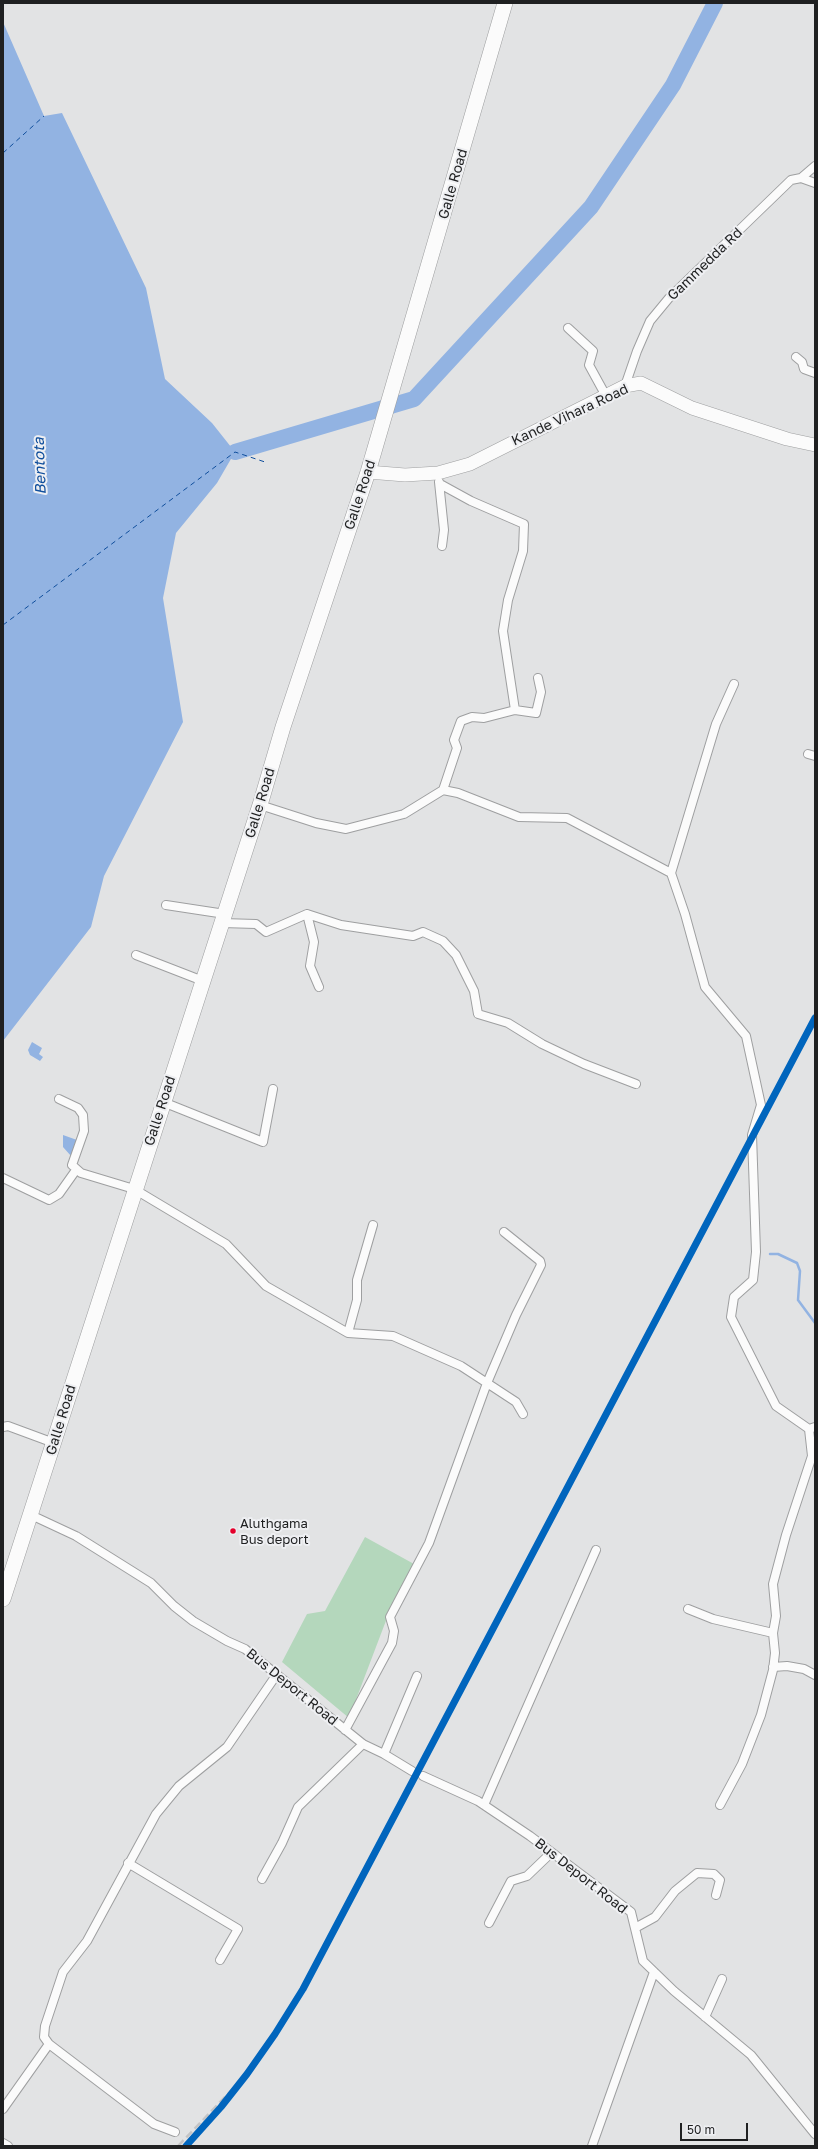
<!DOCTYPE html>
<style>
body{margin:0}
#map{position:relative;width:818px;height:2149px;overflow:hidden;background:#e2e3e4;font-family:"Golos Text",sans-serif}
canvas{display:block}
.frame{position:absolute;inset:0;border:4px solid #1f2021;pointer-events:none}
.scale{position:absolute;left:680px;top:2123px;width:68px;height:18px;box-sizing:border-box;border:2px solid #1f2021;border-top:0;padding-left:5px;font-size:12px;line-height:14px;white-space:nowrap;color:#1f2021;-webkit-text-stroke:3px #eeeff2;paint-order:stroke}
</style>
<div id="map">
<canvas width="818" height="2149"></canvas>
<div class="frame"></div>
<div class="scale">50 m</div>
</div>
<script>
const c = document.querySelector('canvas').getContext('2d');
c.lineJoin = 'round';
function fill(path, color) { c.fillStyle = color; c.fill(path, 'evenodd'); }
const toPath = rows => new Path2D(rows.map(r => 'M' + r).join(''));
function trace(path, color, width, dash) { c.strokeStyle = color; c.lineWidth = width; c.lineCap = dash ? 'butt' : 'round'; c.setLineDash(dash || []); c.stroke(path); }
function write(font, color, halo, rows, align = 'center') {
  c.font = font + ' "Golos Text",sans-serif'; c.lineWidth = 4; c.setLineDash([]); c.textBaseline = 'middle'; c.strokeStyle = halo; c.fillStyle = color; for (const [text, x, y, turn = 0] of rows) {
    c.save(); c.translate(x, y); c.rotate((+turn || 0) * Math.PI / 180); c.textAlign = isNaN(turn) ? turn : align; if (halo) c.strokeText(text, 0, 0); c.fillText(text, 0, 0); c.restore();
  }
}
fill(toPath([
 [365,1537,414,1564,387,1618,349,1718,282,1662,307,1614,325,1611]
]), '#b4d7bc');
fill(toPath([
 [3,22,44,116,62,113,146,288,165,379,212,423,235,452,217,483,176,533,163,598,183,722,104,876,91,927,3,1041],
 [32,1042,42,1048,39,1054,43,1057,40,1061,30,1055,28,1050],
 [63,1135,77,1140,71,1156,63,1147]
]), '#92b3e2');
trace(toPath([
 [770,1254,778,1254,797,1263,800,1271,798,1300,815,1323]
]), '#92b3e2', 2.5);
trace(toPath([
 [235,452,414,399,591,207,673,85,715,3]
]), '#92b3e2', 16);
trace(toPath([
 [3,153,44,116],
 [3,625,235,452,265,462]
]), '#0f4e9c', 1, [5, 4]);
const street = toPath([
 [801,178,815,183],
 [568,328,593,351,589,365,606,396],
 [796,357,802,362,804,369,815,373],
 [625,386,637,351,650,321,669,298,791,180,801,178,815,166],
 [439,482,444,530,442,546],
 [440,484,471,501,524,524,523,551,508,600,503,631,515,710,484,718,472,717,461,721,454,740,457,748,443,790],
 [734,684,716,724,671,873,685,914,705,987,746,1036,761,1105,752,1135,756,1252,753,1280,734,1297,731,1317,776,1406,809,1429,815,1427],
 [515,710,536,713,541,692,538,678],
 [808,754,815,756],
 [260,805,316,823,346,829,404,814,443,790,458,793,519,817,567,818,671,873],
 [166,905,225,914],
 [307,914,314,942,310,966,319,987],
 [222,923,256,924,266,932,307,914,341,925,413,936,423,932,443,941,456,955,474,991,478,1014,508,1023,542,1044,584,1064,636,1084],
 [136,955,203,981],
 [59,1099,78,1108,83,1115,84,1131,72,1165,81,1173,134,1189,226,1244,266,1286,348,1333,393,1336,461,1366,487,1383,429,1543,390,1617,394,1631,392,1643,345,1730],
 [163,1102,263,1142,273,1089],
 [3,1178,49,1200,59,1194,76,1170],
 [504,1232,540,1261,541,1265,516,1315,487,1383,516,1402,523,1414],
 [348,1333,357,1300,357,1280,373,1225],
 [3,1427,8,1426,54,1443],
 [31,1515,76,1536,151,1583,174,1606,193,1621,227,1641,245,1649,363,1744,384,1754,412,1771],
 [688,1609,713,1619,773,1633],
 [773,1667,787,1666,804,1669,815,1675],
 [384,1754,417,1676],
 [423,1776,478,1801,530,1836,631,1912,643,1961,674,1991,751,2055,815,2134],
 [484,1805,596,1550],
 [720,1805,742,1764,761,1715,773,1670,775,1653,773,1633,776,1616,773,1584,786,1535,812,1456,809,1429],
 [128,1863,238,1929,220,1960],
 [262,1879,282,1843,298,1807,363,1744],
 [489,1923,511,1881,527,1876,551,1853],
 [635,1928,655,1917,675,1891,697,1873,714,1874,720,1880,716,1895],
 [705,2017,722,1979],
 [3,2109,49,2044],
 [175,2132,154,2124,49,2044,44,2037,45,2026,63,1972,87,1941,156,1814,179,1786,227,1747,277,1674],
 [3,2143,8,2146],
 [592,2146,654,1972]
]);
const primary = toPath([
 [368,472,405,475,438,473,470,464,625,386,641,383,692,408,787,439,815,445]
]);
const highway = toPath([
 [3,1599,260,805,283,727,368,472,505,3]
]);
trace(street, '#9e9fa0', 10);
trace(primary, '#9e9fa0', 14);
trace(highway, '#9e9fa0', 16);
trace(street, '#fbfbfb', 8);
trace(primary, '#fbfbfb', 13);
trace(highway, '#fbfbfb', 15);
trace(toPath([
 [178,2146,247,2074]
]), '#c4c4c5', 2.5, [8, 4]);
trace(toPath([
 [186,2146,221,2107,247,2074,275,2034,303,1989,815,1018]
]), '#0065bd', 7);
for (const [x, y, r, color] of [
 [233,1531,3.5,"#e4002b"]
]) { const dot = new Path2D(); dot.arc(x, y, r, 0, 2 * Math.PI); c.fillStyle = color; c.fill(dot); trace(dot, '#eeeff2', 1.5); }
write('13px', '#1f2021', '#eeeff2', [
 ["Aluthgama",240,1524],
 ["Bus deport",240,1540]
], 'left');
write('14px', '#1f2021', '#eeeff2', [
 ["Galle Road",453,184,-74],
 ["Gammedda Rd",705,264,-44],
 ["Kande Vihara Road",570,415,-25],
 ["Galle Road",360,495,-72],
 ["Galle Road",260,803,-73],
 ["Galle Road",160,1111,-72],
 ["Galle Road",61,1420,-73],
 ["Bus Deport Road",292,1687,39],
 ["Bus Deport Road",581,1876,38]
]);
write('italic 15px', '#0f4e9c', '#eeeff2', [
 ["Bentota",40,466,-92]
]);
</script>
